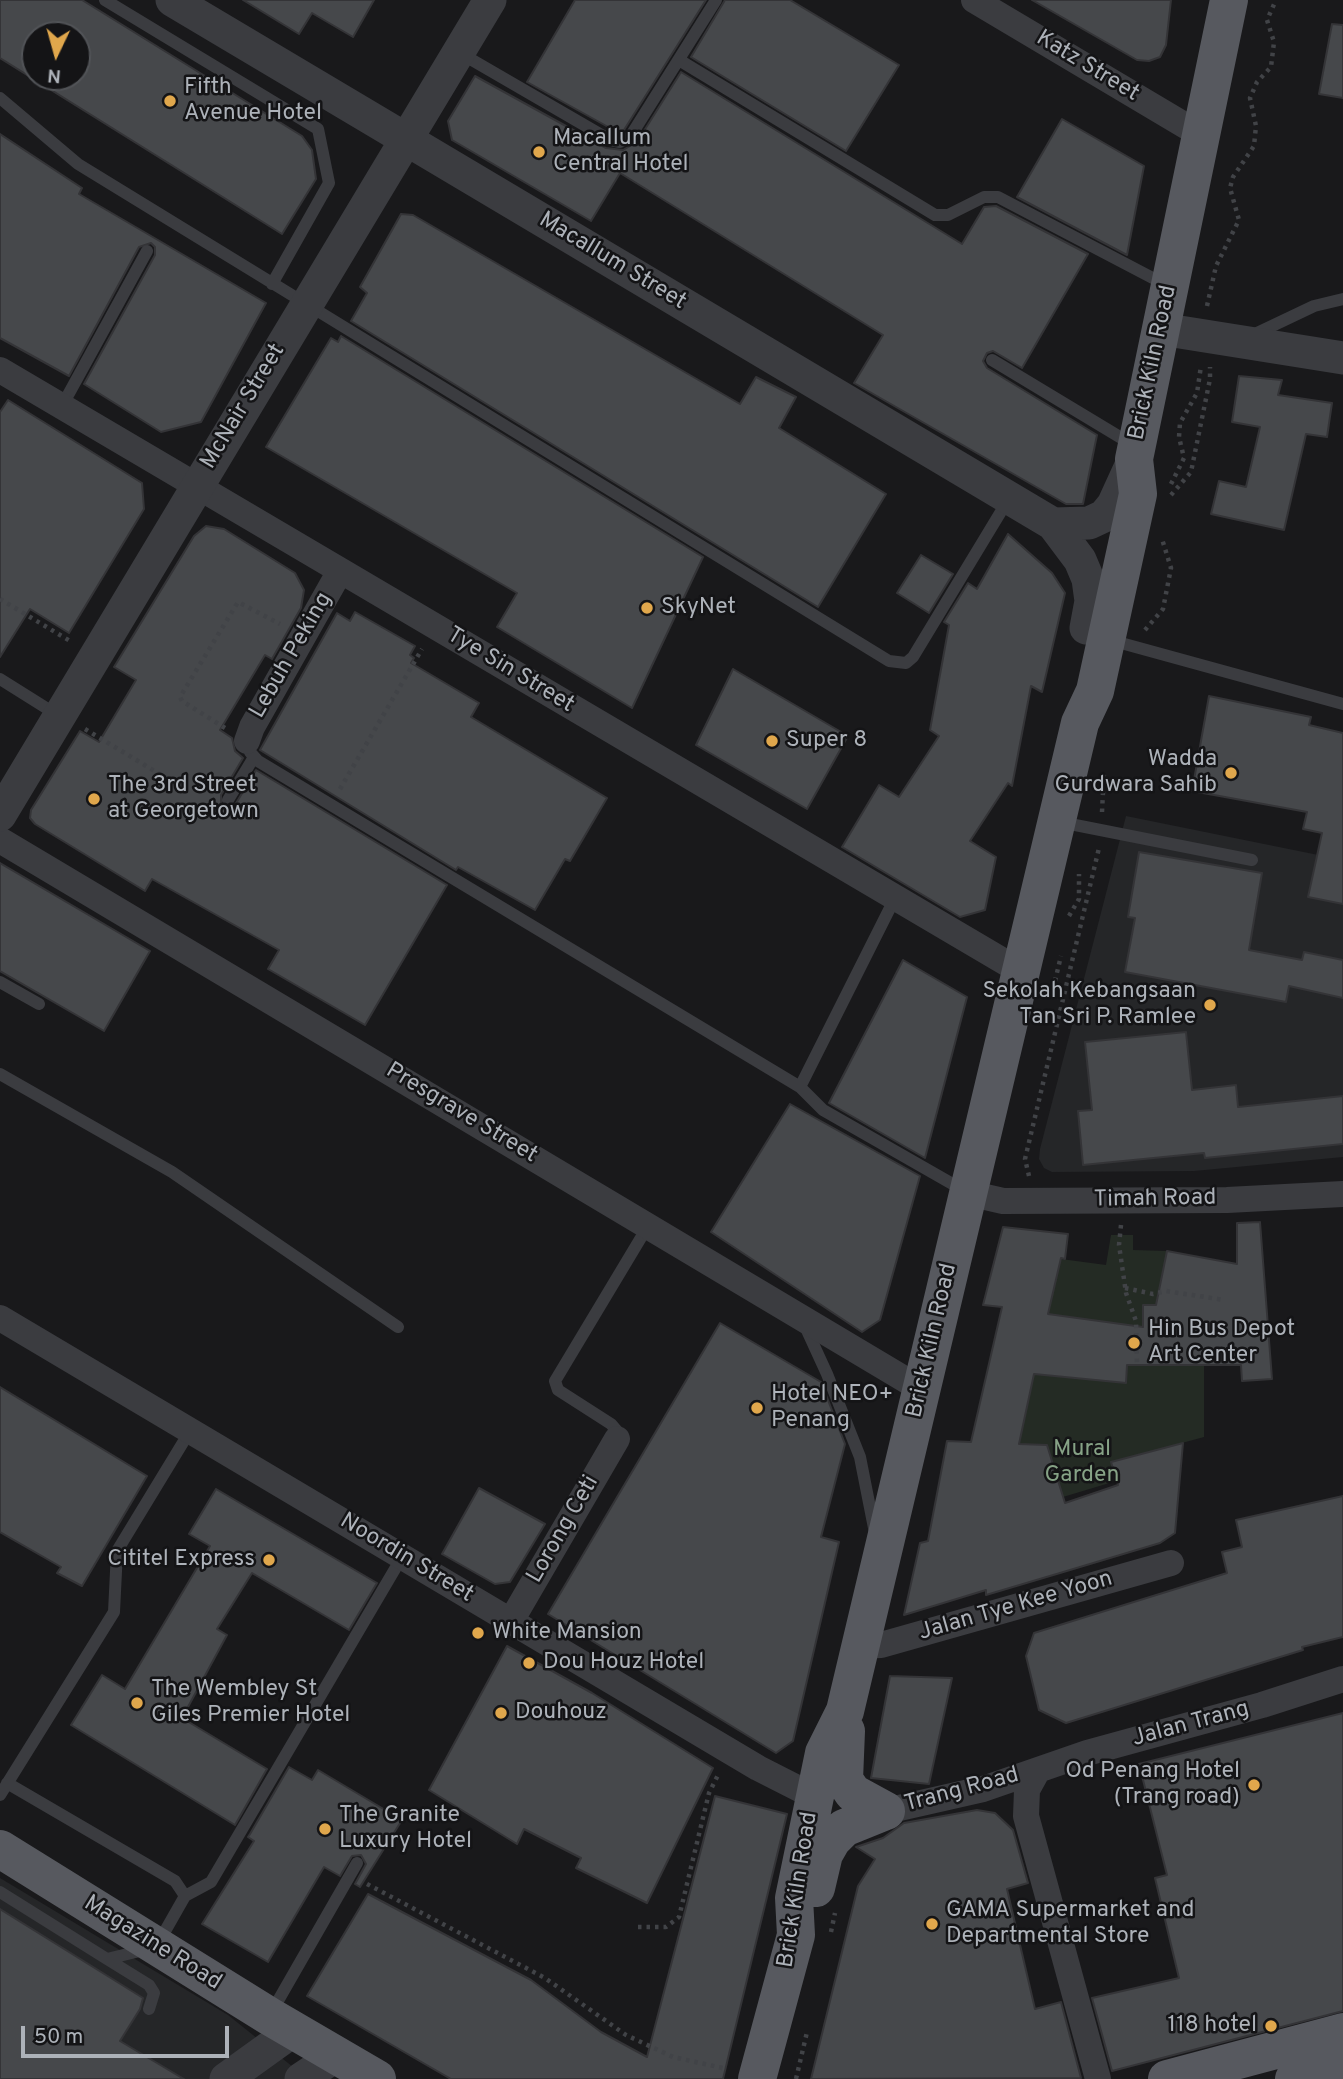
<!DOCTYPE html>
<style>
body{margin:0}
#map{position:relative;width:1343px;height:2079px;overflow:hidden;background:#19191b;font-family:Overpass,sans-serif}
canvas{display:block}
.north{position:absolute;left:21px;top:21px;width:70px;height:70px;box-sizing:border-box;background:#141416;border:2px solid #515357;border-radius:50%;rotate:185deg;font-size:19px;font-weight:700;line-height:28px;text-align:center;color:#adb2b9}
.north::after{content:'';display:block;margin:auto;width:24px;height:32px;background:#e0a74c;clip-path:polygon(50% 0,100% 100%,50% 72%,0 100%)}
.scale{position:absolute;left:21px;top:2026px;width:208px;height:32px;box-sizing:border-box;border:4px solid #adb2b9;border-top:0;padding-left:9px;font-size:21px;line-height:24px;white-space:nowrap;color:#adb2b9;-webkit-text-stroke:5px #141416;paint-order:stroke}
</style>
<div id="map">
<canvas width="1343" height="2079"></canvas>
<div class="north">N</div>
<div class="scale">50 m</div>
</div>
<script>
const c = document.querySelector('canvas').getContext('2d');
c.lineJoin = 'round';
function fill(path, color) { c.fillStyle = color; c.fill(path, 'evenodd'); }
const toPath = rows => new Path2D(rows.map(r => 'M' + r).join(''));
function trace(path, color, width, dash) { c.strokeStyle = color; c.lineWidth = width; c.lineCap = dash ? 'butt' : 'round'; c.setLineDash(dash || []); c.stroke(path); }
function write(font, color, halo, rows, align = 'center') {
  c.font = font + ' Overpass,sans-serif'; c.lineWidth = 5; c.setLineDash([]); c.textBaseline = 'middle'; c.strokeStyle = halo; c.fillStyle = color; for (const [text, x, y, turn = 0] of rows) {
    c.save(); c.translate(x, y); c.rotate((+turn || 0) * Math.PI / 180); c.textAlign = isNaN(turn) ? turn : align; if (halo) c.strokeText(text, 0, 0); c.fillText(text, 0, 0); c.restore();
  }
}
fill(toPath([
 [1126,816,1343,860,1343,1157,1194,1171,1052,1172,1044,1168,1039,1159,1040,1149],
 [0,1878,228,2015,308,2079,0,2079]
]), '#252628');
fill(toPath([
 [1111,1235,1133,1235,1133,1250,1167,1251,1161,1283,1204,1306,1143,1305,1143,1364,1204,1365,1204,1437,1112,1462,1116,1481,1063,1497,1047,1445,1019,1444,1034,1374,1126,1382,1130,1325,1048,1314,1061,1259,1106,1265]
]), '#242b24');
const building = toPath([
 [0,0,82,0,302,136,312,150,316,179,282,234,0,58,0,0],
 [35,35,77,35,77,77,35,77,35,35],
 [243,0,374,0,353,37,312,13,299,34,243,0],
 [575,0,706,0,624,130,619,133,527,82,575,0],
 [725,0,790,0,899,65,846,151,691,57,725,0],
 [1032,0,1171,0,1166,45,1160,57,1149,61,1137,60,1032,0],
 [1332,24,1343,25,1343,98,1319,94,1332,24],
 [681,72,962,244,984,207,996,206,1088,254,1022,368,993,351,987,353,983,361,987,368,1097,435,1083,504,1066,504,854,383,883,335,620,173,591,221,452,140,448,121,475,76,606,148,623,150,637,142,681,72],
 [1062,119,1144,166,1127,255,1017,197,1062,119],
 [0,134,82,188,79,194,266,303,201,422,161,432,84,384,155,255,155,247,151,243,139,247,69,376,0,338,0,134],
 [401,214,413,215,740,404,756,377,796,397,779,428,886,494,818,607,351,321,367,293,360,287,401,214],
 [341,336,703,557,632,708,497,627,517,593,266,447,331,338,338,342,341,336],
 [1239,376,1282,380,1278,395,1332,403,1327,437,1306,434,1284,530,1211,514,1219,481,1246,487,1260,427,1232,422,1239,376],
 [8,400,142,483,144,509,69,633,30,609,0,657,0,412,8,400],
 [206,526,224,529,295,573,304,590,301,608,272,659,265,655,220,730,232,738,235,751,243,758,221,795,221,805,228,809,235,805,256,770,447,885,365,1025,268,969,279,950,152,879,145,891,35,824,30,818,31,810,80,731,99,742,136,680,114,667,194,536,206,526],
 [1008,534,1052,573,1065,593,1042,692,1031,686,1012,786,1008,783,970,841,996,857,985,910,960,917,842,847,879,785,899,797,939,736,930,730,949,625,944,622,968,583,977,589,1008,534],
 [921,555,953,574,929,613,897,593,921,555],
 [355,612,415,646,410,655,414,658,411,663,479,703,471,717,607,798,570,861,565,859,535,910,458,867,456,870,260,750,337,613,350,621,355,612],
 [733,669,848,736,807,809,696,745,733,669],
 [1209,696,1311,717,1309,725,1343,733,1343,904,1308,897,1322,833,1303,829,1307,812,1192,791,1209,696],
 [1139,852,1262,873,1249,950,1302,960,1304,952,1343,960,1343,998,1289,986,1286,1002,1125,972,1135,918,1128,917,1139,852],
 [0,863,150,951,104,1031,0,971,0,863],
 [903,960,967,997,925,1158,829,1103,903,960],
 [1186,1032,1192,1090,1236,1085,1238,1107,1343,1096,1343,1144,1205,1158,1204,1153,1083,1165,1078,1111,1092,1110,1085,1042,1186,1032],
 [790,1104,920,1176,880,1320,862,1332,711,1232,790,1104],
 [1260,1222,1272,1379,1242,1381,1241,1365,1127,1365,1126,1383,1034,1374,1019,1444,1047,1445,1065,1503,1118,1485,1111,1462,1183,1443,1175,1533,1160,1543,1060,1573,986,1595,986,1590,904,1615,920,1543,928,1541,947,1441,971,1442,1002,1307,983,1305,1003,1227,1068,1234,1065,1259,1061,1258,1048,1314,1143,1327,1143,1305,1156,1305,1167,1251,1237,1264,1237,1223,1260,1222],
 [720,1323,821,1382,845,1444,821,1537,839,1542,793,1741,776,1753,548,1614,720,1323],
 [0,1387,147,1476,82,1586,57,1573,61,1567,0,1532,0,1387],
 [479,1488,545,1524,510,1582,495,1584,442,1554,479,1488],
 [216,1489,377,1583,349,1630,252,1573,217,1629,227,1635,182,1718,267,1769,235,1825,71,1725,102,1675,125,1689,210,1546,189,1534,216,1489],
 [1343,1496,1343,1637,1302,1647,1303,1650,1066,1723,1039,1710,1026,1656,1034,1633,1227,1573,1222,1552,1242,1547,1236,1520,1343,1496],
 [507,1646,592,1693,713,1768,647,1903,576,1868,581,1858,524,1829,517,1844,429,1790,507,1646],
 [890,1676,952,1678,929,1784,871,1778,890,1676],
 [1343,1713,1343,2011,1112,2071,1092,1998,1179,1978,1155,1878,1167,1875,1139,1764,1343,1713],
 [289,1767,312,1780,318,1770,402,1820,360,1887,355,1884,366,1864,361,1855,352,1856,340,1876,324,1867,268,1962,202,1924,254,1841,248,1837,250,1834,289,1767],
 [715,1796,787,1814,723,2079,451,2079,307,1996,368,1894,531,1980,601,2032,647,2057,715,1796],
 [977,1810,995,1813,1013,1830,1028,1883,1007,1889,1035,2009,1061,2002,1081,2078,811,2079,858,1886,875,1859,856,1847,883,1838,904,1823,977,1810],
 [0,1909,143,1998,140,2009,120,2041,184,2079,0,2079,0,1909]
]);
fill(building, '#46484b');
trace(building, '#343437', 2);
trace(toPath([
 [1207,306,1216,266,1239,220,1230,188,1233,177,1254,146,1256,126,1250,98,1257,82,1271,67,1274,42,1267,20,1276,0],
 [1171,484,1184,458,1179,437,1180,423,1197,393,1201,366],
 [1171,495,1191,472,1210,379,1210,367],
 [0,599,70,641],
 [1145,630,1163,609,1171,568,1162,539],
 [225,728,182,701,180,697,238,602,280,624],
 [85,729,176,784],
 [340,789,422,649],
 [1102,812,1104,772],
 [1069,916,1079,899,1079,874],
 [1055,981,1061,956],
 [1029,1176,1025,1159,1099,848],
 [1121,1225,1119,1245,1126,1293,1136,1321,1137,1365],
 [1125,1288,1153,1294,1166,1291,1224,1300],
 [367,1884,545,1978,626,2035,673,2057,727,2069],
 [638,1927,666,1927,679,1917,709,1793,718,1775],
 [831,1932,835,1913],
 [796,2079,807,2032]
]), '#414347', 4.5, [3.5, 5]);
trace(toPath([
 [105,0,318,129,329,183,272,284],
 [460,53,610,140,620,142,630,137,716,0],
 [679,60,935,215,948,215,984,197,998,197,1166,285],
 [0,98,78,164,889,661,906,663,913,657,1008,500],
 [1253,335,1314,306,1343,299],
 [992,360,1133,445],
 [62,406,147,251],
 [1110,640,1343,704],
 [0,679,59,716],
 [247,741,250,752,258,761,800,1087,823,1110,963,1190],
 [228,800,254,757],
 [1060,822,1252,860],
 [0,982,39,1004],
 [0,1074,172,1172,398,1327],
 [800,1087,895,898],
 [805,1326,827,1374,860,1457,875,1533],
 [617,1439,617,1431,611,1424,558,1390,555,1381,648,1226],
 [0,1795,114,1612,117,1551,190,1431],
 [0,1892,107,1959,156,1947,185,1896,175,1881,7,1783],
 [185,1896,211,1882,402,1557],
 [107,1959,149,1985,154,1993,149,2009],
 [271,2013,357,1863]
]), '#3b3c40', 12);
trace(toPath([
 [974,0,1201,135],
 [0,370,1020,971],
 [247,741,252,727,340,571],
 [0,840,921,1389],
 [968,1193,1003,1201,1227,1200,1343,1194],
 [0,1318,758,1768,815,1797],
 [511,1621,617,1439],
 [861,1646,881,1645,1171,1563],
 [1038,1770,1027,1790,1026,1816,1098,2079],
 [886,1811,983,1789,1087,1753,1262,1705,1343,1679]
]), '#3b3c40', 26);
trace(toPath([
 [172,0,1053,524,1080,560,1088,579,1091,601,1086,628],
 [1161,329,1343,358],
 [1053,524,1089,523,1104,516,1113,505,1134,459],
 [0,815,490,0],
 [226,2079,294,2030],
 [301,2079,337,2055]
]), '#3b3c40', 33);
trace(toPath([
 [846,1731,844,1780,853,1793,886,1811],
 [0,1849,269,2016,377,2079],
 [816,1888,824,1854,832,1840,844,1828,886,1811],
 [757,2079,796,1935,794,1898,824,1753,845,1711,1080,723,1095,691,1138,494,1134,459,1229,0],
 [1167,2079,1343,2032],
 [1294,2079,1343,2066]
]), '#57595f', 38);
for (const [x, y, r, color] of [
 [170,101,7,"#e0a74c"],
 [539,152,7,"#e0a74c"],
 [647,608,7,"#e0a74c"],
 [772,741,7,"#e0a74c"],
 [1231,773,7,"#e0a74c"],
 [94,799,7,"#e0a74c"],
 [1210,1005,7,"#e0a74c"],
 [1134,1343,7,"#e0a74c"],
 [757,1408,7,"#e0a74c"],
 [269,1560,7,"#e0a74c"],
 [478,1633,7,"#e0a74c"],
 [529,1663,7,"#e0a74c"],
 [137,1703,7,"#e0a74c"],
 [501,1713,7,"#e0a74c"],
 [1254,1785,7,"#e0a74c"],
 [325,1829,7,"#e0a74c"],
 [932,1924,7,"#e0a74c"],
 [1271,2026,7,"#e0a74c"]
]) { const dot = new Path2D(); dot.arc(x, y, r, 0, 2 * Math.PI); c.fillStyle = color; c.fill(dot); trace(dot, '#141416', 2.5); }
write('23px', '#adb2b9', '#141416', [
 ["Katz Street",1087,67,31],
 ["Macallum Street",612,262,31],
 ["Brick Kiln Road",1154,363,-78],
 ["McNair Street",244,407,-59],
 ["Lebuh Peking",292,656,-60],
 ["Tye Sin Street",510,671,31],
 ["Presgrave Street",461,1114,31],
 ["Timah Road",1155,1200,-1],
 ["Brick Kiln Road",933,1341,-77],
 ["Lorong Ceti",564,1530,-60],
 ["Noordin Street",406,1559,31],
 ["Jalan Tye Kee Yoon",1016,1607,-16],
 ["Jalan Trang",1191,1725,-15],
 ["Trang Road",962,1791,-15],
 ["Brick Kiln Road",799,1890,-81],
 ["Magazine Road",152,1944,32]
]);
write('23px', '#adb2b9', '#141416', [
 ["Fifth",184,88],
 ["Avenue Hotel",184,114],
 ["Macallum",553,139],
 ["Central Hotel",553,165],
 ["SkyNet",661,608],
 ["Super 8",786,741],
 ["Wadda",1217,760,"right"],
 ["Gurdwara Sahib",1217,786,"right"],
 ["The 3rd Street",108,786],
 ["at Georgetown",108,812],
 ["Sekolah Kebangsaan",1196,992,"right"],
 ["Tan Sri P. Ramlee",1196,1018,"right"],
 ["Hin Bus Depot",1148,1330],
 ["Art Center",1148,1356],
 ["Hotel NEO+",771,1395],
 ["Penang",771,1421],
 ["Cititel Express",255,1560,"right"],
 ["White Mansion",492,1633],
 ["Dou Houz Hotel",543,1663],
 ["The Wembley St",151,1690],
 ["Giles Premier Hotel",151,1716],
 ["Douhouz",515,1713],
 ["Od Penang Hotel",1240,1772,"right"],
 ["(Trang road)",1240,1798,"right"],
 ["The Granite",339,1816],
 ["Luxury Hotel",339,1842],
 ["GAMA Supermarket and",946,1911],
 ["Departmental Store",946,1937],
 ["118 hotel",1257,2026,"right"]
], 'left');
write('23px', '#86a286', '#141416', [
 ["Mural",1082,1450],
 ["Garden",1082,1476]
]);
</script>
